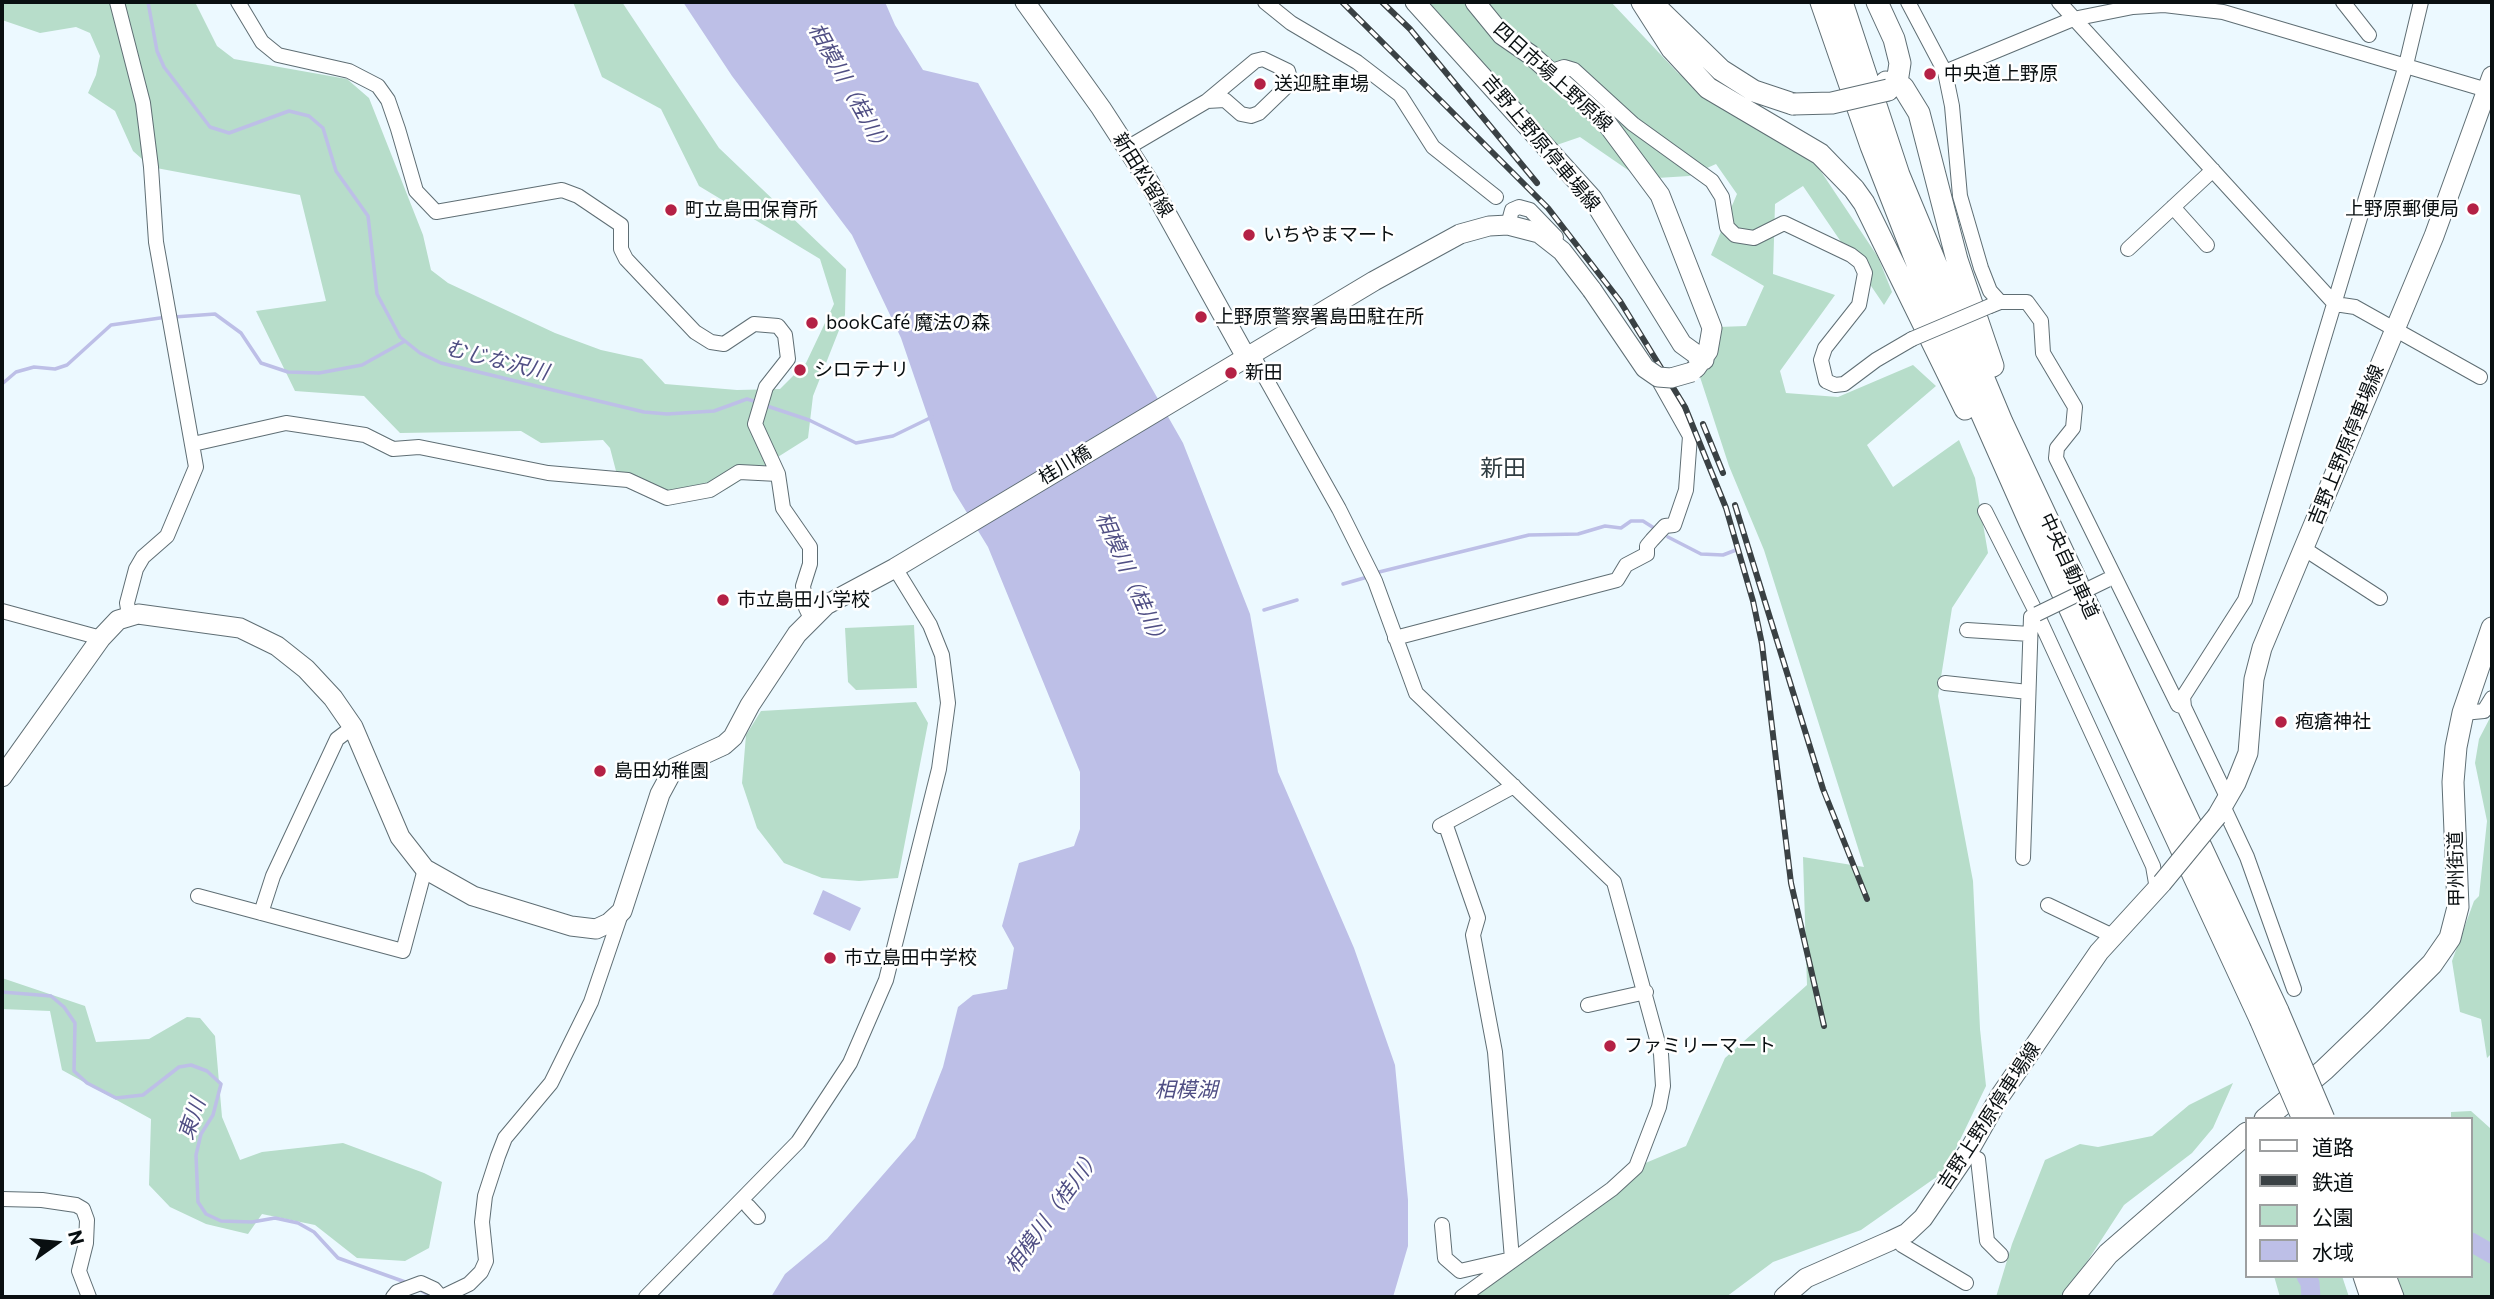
<!DOCTYPE html>
<meta charset="utf-8">
<style>
body{margin:0}
#map{position:relative;width:2494px;height:1299px;overflow:hidden;background:#ecf9ff;font-family:Commissioner,"Noto Sans JP",sans-serif}
canvas{display:block}
.frame{position:absolute;inset:0;border:4px solid #090f11;pointer-events:none}
.legend{position:absolute;left:2245px;top:1117px;width:228px;height:161px;box-sizing:border-box;background:#fff;border:2px solid #9d9fa0;margin:0;padding:9px 12px;list-style:none;font-size:21px;color:#090f11}
.legend li{display:flex;align-items:center;gap:14px;height:35px}
.legend b{width:35px;border:2px solid #9d9fa0}
.north{position:absolute;left:21px;top:1208px;width:70px;height:70px;-webkit-text-stroke:5px #fff;paint-order:stroke;rotate:75deg;font-size:19px;font-weight:700;line-height:28px;text-align:center;color:#090f11}
.north::after{content:'';display:block;margin:auto;width:24px;height:32px;background:#090f11;clip-path:polygon(50% 0,100% 100%,50% 72%,0 100%)}
</style>
<div id="map">
<canvas width="2494" height="1299"></canvas>
<div class="frame"></div>
<ul class="legend">
<li><b style="height:9px;background:#fff"></b>道路</li>
<li><b style="height:9px;background:#3a4144"></b>鉄道</li>
<li><b style="height:19px;background:#b7ddca"></b>公園</li>
<li><b style="height:19px;background:#bdbfe7"></b>水域</li>
</ul>
<div class="north">N</div>
</div>
<script>
const c = document.querySelector('canvas').getContext('2d');
c.lineJoin = 'round';
function fill(path, color) { c.fillStyle = color; c.fill(path, 'evenodd'); }
const toPath = rows => new Path2D(rows.map(r => 'M' + r).join(''));
function trace(path, color, width, dash) { c.strokeStyle = color; c.lineWidth = width; c.lineCap = dash ? 'butt' : 'round'; c.setLineDash(dash || []); c.stroke(path); }
function write(font, color, halo, rows, align = 'center') {
  c.font = font + ' Commissioner,"Noto Sans JP",sans-serif'; c.lineWidth = 5; c.setLineDash([]); c.textBaseline = 'middle'; c.strokeStyle = halo; c.fillStyle = color; for (const [text, x, y, turn = 0] of rows) {
    c.save(); c.translate(x, y); c.rotate((+turn || 0) * Math.PI / 180); c.textAlign = isNaN(turn) ? turn : align; if (halo) c.strokeText(text, 0, 0); c.fillText(text, 0, 0); c.restore();
  }
}
fill(toPath([
 [2,2,195,2,217,46,234,59,347,79,369,98,423,235,431,270,448,283,555,333,601,350,642,359,665,384,737,390,780,389,806,363,834,304,820,259,699,186,661,109,602,77,573,2,622,2,719,148,846,269,845,315,813,396,808,438,727,489,702,495,662,489,616,471,610,448,603,440,541,443,521,431,400,433,364,396,295,391,256,311,326,301,300,195,151,167,133,151,115,111,88,93,96,75,100,56,90,33,76,27,40,33,2,20],
 [1415,2,1611,2,1678,73,1816,164,1878,257,1892,292,1884,305,1803,186,1775,204,1773,274,1835,295,1780,371,1786,393,1838,397,1913,365,1936,386,1867,445,1893,487,1959,440,1975,478,1988,553,1952,608,1938,696,1973,881,1980,1029,1986,1086,1945,1171,1861,1230,1773,1262,1726,1297,1393,1297,1464,1296,1636,1167,1686,1146,1725,1058,1807,985,1803,857,1864,867,1764,550,1729,466,1700,377,1713,360,1719,327,1746,326,1764,286,1711,255,1737,194,1716,164,1689,176,1641,179,1580,137,1548,148],
 [914,625,917,688,856,690,848,682,845,628],
 [916,702,928,723,898,878,859,881,822,878,784,863,757,828,742,783,746,735,761,711],
 [2492,714,2492,1053,2487,1058,2481,1019,2460,1012,2452,961,2474,901,2479,896,2487,821,2475,763,2479,739],
 [2,978,85,1006,96,1042,149,1039,187,1017,200,1018,215,1036,222,1117,240,1160,262,1152,343,1143,424,1173,442,1182,429,1248,405,1261,357,1258,315,1225,262,1214,248,1234,206,1224,170,1207,149,1185,151,1119,62,1070,50,1011,2,1009],
 [2233,1083,2213,1128,2192,1153,2124,1205,2064,1297,1996,1297,2012,1244,2045,1160,2080,1144,2098,1147,2152,1136,2189,1105],
 [2471,1111,2490,1128,2492,1297,2404,1297,2397,1276,2471,1276,2471,1119,2451,1119,2451,1112],
 [2274,1276,2342,1276,2349,1297,2280,1297]
]), '#b7ddca');
fill(toPath([
 [683,2,885,2,895,25,923,70,978,83,1183,443,1250,614,1278,772,1354,948,1395,1065,1408,1200,1408,1246,1393,1297,771,1297,785,1274,827,1239,915,1138,943,1067,958,1007,973,995,1007,989,1014,948,1002,926,1019,863,1074,846,1080,829,1080,772,988,547,953,490,901,338,852,235,732,76],
 [823,890,861,908,850,931,813,914]
]), '#bdbfe7');
trace(toPath([
 [148,2,157,51,164,67,210,127,229,133,289,111,309,116,323,128,336,171,368,216,377,294,400,337,420,353,441,363,644,412,667,414,714,411,747,399,757,402],
 [174,317,215,314,241,333,261,363,288,372,319,373,362,365,405,341],
 [2,384,16,372,34,367,55,369,67,365,111,325,167,317],
 [764,405,809,420,856,443,893,436,932,417],
 [1668,537,1701,554,1723,555,1736,550],
 [1379,572,1529,535,1578,534,1605,526,1621,528,1631,521,1643,521,1654,528],
 [1343,584,1364,578],
 [1264,610,1297,600],
 [2,992,51,996,64,1007,75,1023,74,1071,87,1083,116,1098,143,1095,179,1067,191,1065,207,1071,221,1084,213,1115,201,1134,196,1155,198,1202,206,1214,221,1221,252,1222,275,1218,298,1223,314,1232,338,1258,408,1283],
 [418,1289,433,1297]
]), '#bdbfe7', 3.5);
trace(toPath([
 [2471,1242,2492,1254],
 [2306,1276,2310,1283,2311,1297]
]), '#bdbfe7', 19);
const minor = toPath([
 [117,2,143,103,151,167,156,242,196,467,167,536,143,557,136,569,127,603,129,615],
 [238,2,262,42,278,55,349,71,378,86,388,100,398,129,416,191,436,212,562,190,578,196,621,225,621,249,626,259,695,332,711,342,724,344,754,324,778,326,785,335,788,359,766,387,755,424,778,474,783,508,810,547,810,564,803,586,806,608,811,618],
 [1265,2,1291,23,1357,62,1400,95,1433,147,1496,197],
 [1908,2,1945,72,1952,106,1960,196,1981,268,1990,291,2000,302],
 [2059,2,2335,304,2355,307,2480,377],
 [2343,2,2369,35],
 [1263,59,1288,71,1290,79,1288,85,1259,113,1251,116,1241,114,1225,100,1207,101,1255,61,1263,59],
 [1549,72,1564,67,1574,70,1633,124,1712,181,1722,197,1727,227,1735,235,1754,238,1784,223,1851,255,1860,262,1865,273,1859,305,1825,348,1821,360,1826,381,1835,385,1844,384,1876,360,1912,339],
 [1945,72,2073,19,2133,7,2164,5,2223,12,2487,90],
 [1127,148,1207,101],
 [2173,207,2207,245],
 [1508,225,1512,210,1519,207,1530,210,1556,237],
 [2128,249,2213,170],
 [1990,306,2000,302,2027,302,2041,321,2043,353,2075,407,2073,428,2057,448,2056,458,2178,705,2184,707,2183,697,2245,600,2406,65,2421,2],
 [1252,354,1339,509,1375,581,1416,693,1614,882,1661,1054,1663,1086,1659,1107,1636,1167,1612,1189,1462,1297],
 [193,444,286,423,365,435,393,449,419,447,548,473,628,480,667,498,710,490,739,472,778,474],
 [1985,511,2037,614,2153,866,2157,889],
 [2303,548,2380,598],
 [2,611,101,638],
 [1967,630,2030,634],
 [1395,638,1617,580,1626,565,1647,554,1647,546,1652,540,1665,526,1674,525,1686,490,1690,436,1654,372],
 [1945,683,2028,692],
 [2184,707,2228,799],
 [2463,713,2484,711,2492,698],
 [2224,808,2247,857,2294,989],
 [1440,826,1514,786],
 [2023,858,2031,617,2037,614],
 [198,896,403,951,425,869],
 [2048,905,2113,936],
 [261,913,273,876,337,739,353,727],
 [1588,1005,1646,992],
 [1967,1154,1978,1159,1987,1241,2001,1255],
 [2,1199,42,1200,76,1205,83,1209,87,1220,86,1243,79,1271,89,1297],
 [748,1206,758,1217],
 [1442,1225,1445,1258,1460,1271,1512,1259,1495,1052,1473,935,1478,918,1445,823],
 [1899,1237,1902,1245,1966,1283],
 [393,1297,397,1292,421,1283,434,1289,441,1297],
 [442,1297,469,1284,481,1272,486,1261,482,1222,485,1196,498,1156,505,1138,551,1083,591,1002,622,911],
 [646,1297,798,1142,850,1063,886,980,939,769,948,703,942,655,930,625,895,568]
]);
const major = toPath([
 [1025,2,1101,108,1149,182,1246,357],
 [1415,2,1592,198,1682,344,1704,360],
 [1475,2,1502,35,1531,55,1605,121,1660,195,1712,328,1708,351,1696,368],
 [2,777,101,638,118,620,138,614,240,628,277,646,306,669,333,698,353,727,400,837,425,869,473,896,571,926,596,929,609,923,622,911,660,794,674,768,724,745,733,737,750,705,797,634,826,605,895,568,1374,281,1460,234,1489,226,1508,225,1539,233,1562,251,1592,290],
 [2217,816,2236,783,2248,753,2254,679,2262,648,2434,236,2492,76],
 [1784,1297,1806,1278,1890,1241,1907,1233,1923,1218,1970,1149,2000,1096,2099,952,2162,883]
]);
const highway = toPath([
 [1642,2,1672,49,1708,88,1820,154,1854,189,1864,203,1965,409],
 [1821,2,1871,146,1932,302,2030,523,2260,1019],
 [1842,2,1899,175,2002,422,2278,1011],
 [1877,2,1894,39,1900,63,1898,76,1888,90],
 [1652,3,1721,70,1754,91,1793,104],
 [1886,82,1903,87,1919,113,1957,260,1993,366],
 [2265,1119,2324,1070,2376,1020,2432,964,2450,938,2458,907,2453,782,2456,747,2463,713,2492,628],
 [2364,1276,2371,1297],
 [2385,1276,2393,1297],
 [2073,1297,2108,1254,2247,1133]
]);
trace(minor, '#5f6e74', 16);
trace(major, '#5f6e74', 21);
trace(highway, '#5f6e74', 23);
trace(minor, '#fff', 14);
trace(major, '#fff', 19);
trace(highway, '#fff', 21);
const rail = toPath([
 [1342,2,1548,208,1620,301,1685,407,1726,508,1753,601,1762,644,1791,883,1824,1026],
 [1382,2,1410,29,1537,183],
 [1703,424,1723,473],
 [1735,505,1823,789,1867,899]
]);
trace(rail, '#3a4144', 6);
trace(rail, '#fff', 3.5, [10]);
const minorBridge = toPath([
 [1912,339,1990,306],
 [2037,614,2107,580]
]);
const majorBridge = toPath([
 [1592,290,1645,368,1658,377,1671,378,1692,372],
 [2162,883,2217,816]
]);
const highwayBridge = toPath([
 [1793,104,1832,103,1888,90],
 [2278,1011,2324,1119],
 [2260,1019,2303,1119]
]);
trace(minorBridge, '#5f6e74', 16, []);
trace(majorBridge, '#5f6e74', 21, []);
trace(highwayBridge, '#5f6e74', 23, []);
trace(minorBridge, '#fff', 14);
trace(majorBridge, '#fff', 19);
trace(highwayBridge, '#fff', 21);
for (const [x, y, r, color] of [
 [1930,74,7,"#b42145"],
 [1260,84,7,"#b42145"],
 [2473,209,7,"#b42145"],
 [671,210,7,"#b42145"],
 [1249,235,7,"#b42145"],
 [1201,317,7,"#b42145"],
 [812,323,7,"#b42145"],
 [800,370,7,"#b42145"],
 [1231,373,7,"#b42145"],
 [723,600,7,"#b42145"],
 [2281,722,7,"#b42145"],
 [600,771,7,"#b42145"],
 [830,958,7,"#b42145"],
 [1610,1046,7,"#b42145"]
]) { const dot = new Path2D(); dot.arc(x, y, r, 0, 2 * Math.PI); c.fillStyle = color; c.fill(dot); trace(dot, '#fff', 2.5); }
write('19px', '#090f11', '#fff', [
 ["中央道上野原",1944,74],
 ["送迎駐車場",1274,84],
 ["上野原郵便局",2459,209,"right"],
 ["町立島田保育所",685,210],
 ["いちやまマート",1263,235],
 ["上野原警察署島田駐在所",1215,317],
 ["bookCafé 魔法の森",826,323],
 ["シロテナリ",814,370],
 ["新田",1245,373],
 ["市立島田小学校",737,600],
 ["疱瘡神社",2295,722],
 ["島田幼稚園",614,771],
 ["市立島田中学校",844,958],
 ["ファミリーマート",1624,1046]
], 'left');
write('19px', '#090f11', '#fff', [
 ["四日市場上野原線",1553,77,42],
 ["吉野上野原停車場線",1541,143,50],
 ["新田松留線",1143,175,58],
 ["吉野上野原停車場線",2346,445,-68],
 ["桂川橋",1065,465,-31],
 ["中央自動車道",2069,566,65],
 ["甲州街道",2456,869,-91],
 ["吉野上野原停車場線",1989,1116,-57]
]);
write('italic 21px', '#504f84', '#fff', [
 ["相模川（桂川）",850,89,61],
 ["むじな沢川",497,360,14],
 ["相模川（桂川）",1132,580,66],
 ["相模湖",1186,1090],
 ["東川",192,1119,-71],
 ["相模川（桂川）",1053,1211,-54]
]);
write('23px', '#2f3c41', '#fff', [
 ["新田",1503,468]
]);
</script>
